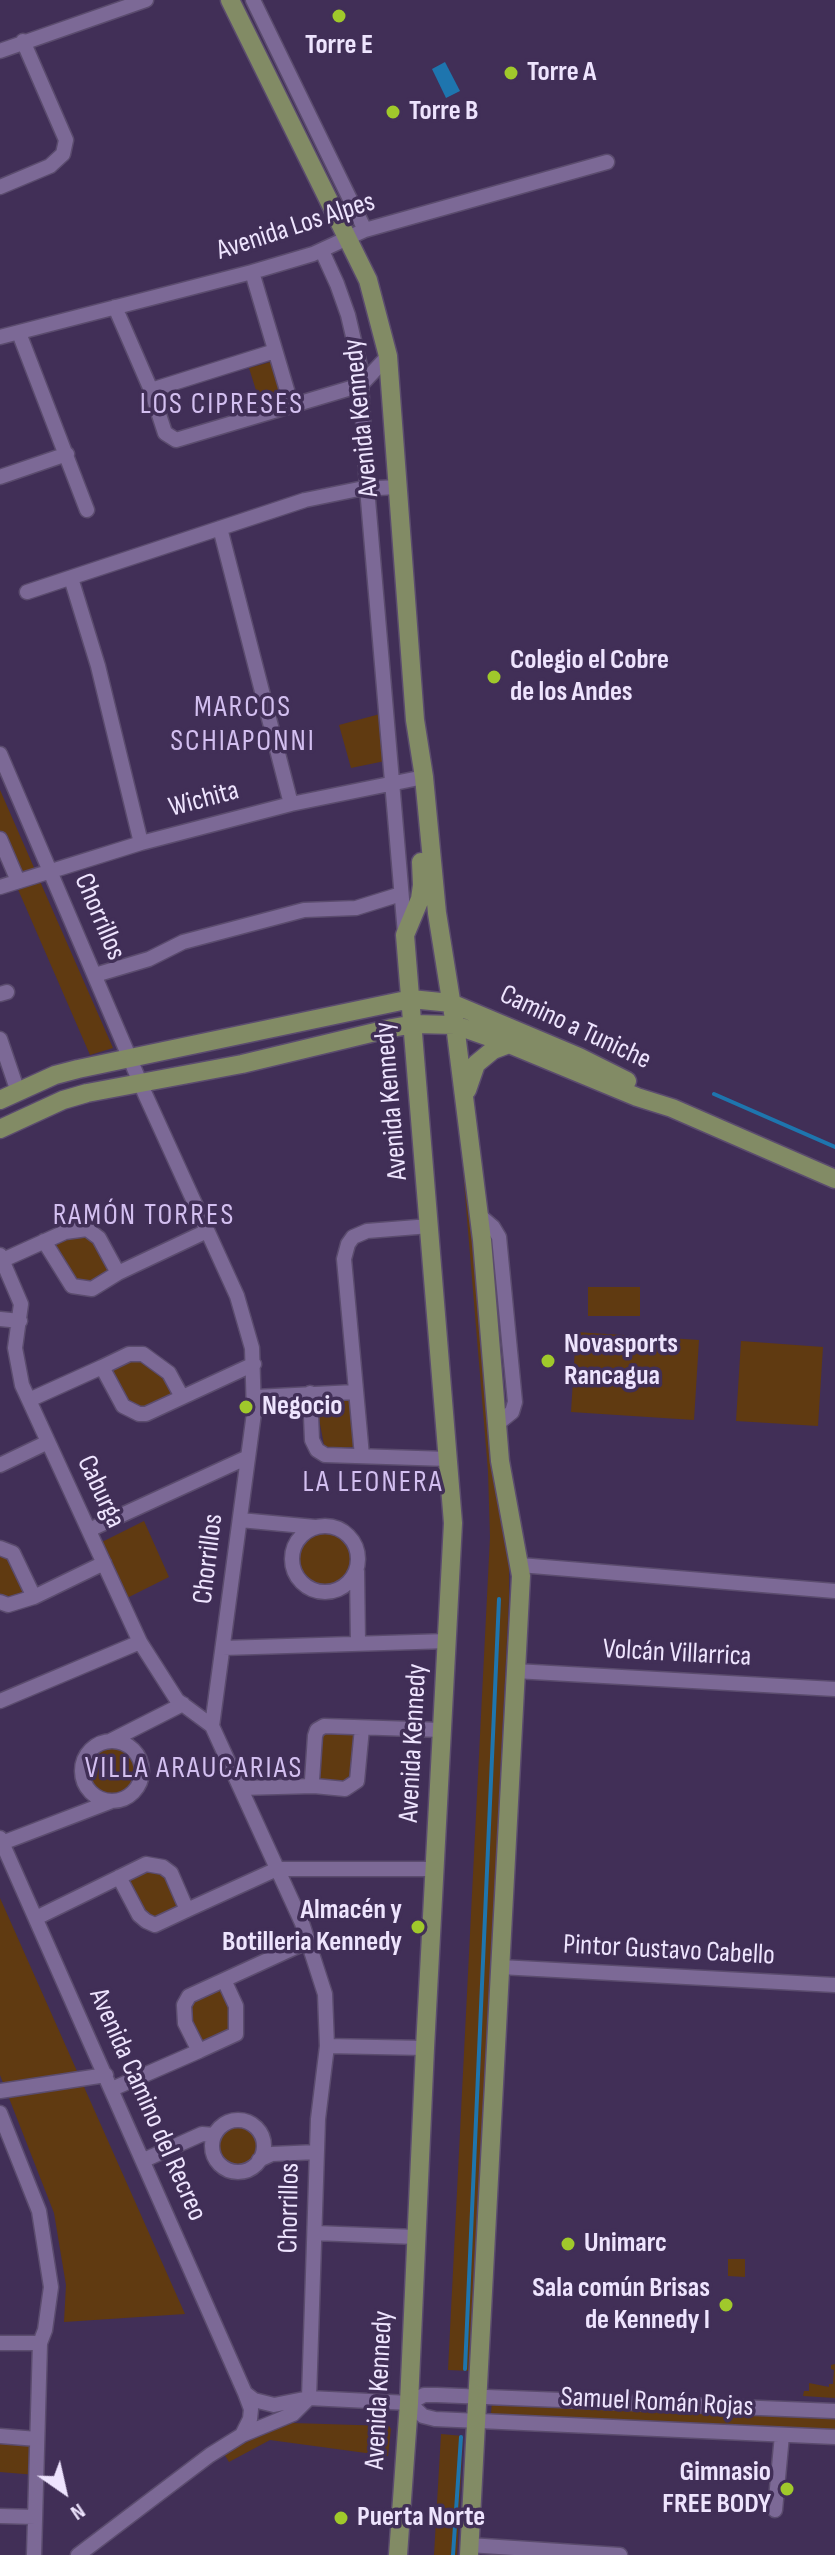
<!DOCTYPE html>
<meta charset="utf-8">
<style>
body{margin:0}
#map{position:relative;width:835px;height:2555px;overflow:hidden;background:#412f57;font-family:"Sofia Sans Condensed",sans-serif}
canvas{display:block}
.north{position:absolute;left:24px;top:2451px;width:80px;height:80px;-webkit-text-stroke:6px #412f57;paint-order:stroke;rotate:146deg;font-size:22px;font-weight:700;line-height:32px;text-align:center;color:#eee4fe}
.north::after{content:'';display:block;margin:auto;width:28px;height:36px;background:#eee4fe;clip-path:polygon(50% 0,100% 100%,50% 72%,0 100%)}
</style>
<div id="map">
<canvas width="835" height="2555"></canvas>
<div class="north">N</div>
</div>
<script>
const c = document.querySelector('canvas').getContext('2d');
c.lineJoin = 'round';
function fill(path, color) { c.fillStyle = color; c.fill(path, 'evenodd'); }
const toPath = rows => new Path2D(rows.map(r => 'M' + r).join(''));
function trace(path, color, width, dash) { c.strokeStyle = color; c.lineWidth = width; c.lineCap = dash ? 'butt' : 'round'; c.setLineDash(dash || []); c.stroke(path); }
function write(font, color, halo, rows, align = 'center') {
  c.font = font + ' "Sofia Sans Condensed",sans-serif'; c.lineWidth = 7; c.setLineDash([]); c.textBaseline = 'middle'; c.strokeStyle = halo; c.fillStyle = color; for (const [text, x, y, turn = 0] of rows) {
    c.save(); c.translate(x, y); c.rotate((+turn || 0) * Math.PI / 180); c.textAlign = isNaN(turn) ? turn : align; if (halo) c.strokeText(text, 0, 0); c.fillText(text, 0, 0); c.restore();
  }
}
fill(toPath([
 [274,361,289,411,265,419,249,368],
 [380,714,385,761,351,768,339,725],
 [0,790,113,1048,90,1055,0,848],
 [458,1110,461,1110,509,1560,509,1597,471,2371,448,2370,490,1537,488,1471],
 [81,1235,91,1238,113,1273,91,1285,74,1282,51,1245,67,1238],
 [588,1287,640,1287,640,1316,588,1316],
 [576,1332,699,1340,694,1420,571,1412],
 [741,1341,823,1347,818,1426,736,1421],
 [135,1357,166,1376,176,1395,145,1410,126,1403,107,1369],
 [351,1400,359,1446,328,1450,324,1445,316,1403,319,1401],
 [144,1521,169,1577,121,1601,96,1545],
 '298 1559a28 28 0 1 1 56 0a28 28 0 1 1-56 0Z',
 [0,1555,10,1558,24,1590,16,1599,0,1598],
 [358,1731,350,1783,317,1783,320,1732],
 '85 1771a27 27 0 1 1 54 0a27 27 0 1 1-54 0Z',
 [147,1867,161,1870,182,1908,155,1920,148,1917,124,1878],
 [0,1898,185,2314,64,2322,66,2285,54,2213,0,2075],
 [221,1986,231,2008,231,2031,202,2045,188,2015,192,1999],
 '216 2146a22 22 0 1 1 44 0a22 22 0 1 1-44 0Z',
 [728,2259,745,2259,745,2277,728,2276],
 [835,2354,835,2398,803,2396,804,2391,809,2391,809,2383,829,2387,829,2384,833,2384,834,2370,831,2369,831,2365,835,2364],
 [492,2401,835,2418,835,2430,491,2414],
 [292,2423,389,2426,391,2429,388,2456,270,2440,229,2462,224,2454,278,2425],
 [441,2434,463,2436,457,2555,434,2555],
 [0,2436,37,2439,36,2475,0,2472]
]), '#603a11');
fill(toPath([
 [445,62,460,91,446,98,432,69]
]), '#1e75ae');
trace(toPath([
 [714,1094,835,1147],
 [465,2369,499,1599],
 [453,2555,461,2437]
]), '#1e75ae', 4);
const minor = toPath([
 [253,0,365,230],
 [0,51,146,0],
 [0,187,50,166,63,154,66,140,23,41],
 [322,251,337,284,348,315,360,366,367,488,405,934],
 [252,272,292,407],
 [115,307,151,390,165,433,176,440,361,385,388,356],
 [19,333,87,510],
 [0,337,252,272,313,254,365,230,607,162],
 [151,390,275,351],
 [0,477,67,454],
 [220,528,291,804],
 [71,578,98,666,141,843],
 [27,592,305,500,359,489,398,487],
 [0,754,145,1094,237,1296,252,1348,254,1413,212,1726,302,1923,325,1994,327,2046,318,2119,309,2398],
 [0,839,18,881],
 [0,887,141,843,291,804,424,777],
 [95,975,149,959,183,942,304,910,356,908,401,894],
 [0,994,7,992],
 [0,1039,18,1092],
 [479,1215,493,1227,499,1237,515,1402,512,1412,496,1425],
 [44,1241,72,1286,92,1289,118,1273],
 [0,1255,21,1304,15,1348,22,1385,140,1642,177,1700,212,1726],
 [3,1260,65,1232,87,1229,99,1238,118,1273,207,1231],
 [0,1319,20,1321],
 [310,1393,312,1440,317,1450,325,1455,448,1459],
 [182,1397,169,1373,143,1354,129,1354,102,1367,123,1406,139,1414,146,1414,254,1364],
 [255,1397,355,1392],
 [29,1400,102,1367],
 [362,1456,344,1259,348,1244,353,1237,367,1231,430,1226],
 [0,1465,48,1442],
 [240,1520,315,1527],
 '292 1559a33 33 0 1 1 66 0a33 33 0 1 1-66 0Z',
 [89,1530,248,1457],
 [0,1548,13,1553,34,1597,104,1563],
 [520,1565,835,1591],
 [357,1571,358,1643],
 [0,1602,8,1605,34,1597],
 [223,1648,448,1641],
 [515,1671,835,1689],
 [0,1701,140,1642],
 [110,1741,183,1704],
 '82 1771a30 30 0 1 1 60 0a30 30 0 1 1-60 0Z',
 [314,1786,345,1789,357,1781,362,1728],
 [241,1788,314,1786,312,1780,315,1736,317,1730,324,1726,442,1730],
 [0,1838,245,2393,251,2409,250,2419,242,2435],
 [2,1843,112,1801],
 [119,1877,139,1915,146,1921,155,1925,187,1910],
 [36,1918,146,1864,163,1867,171,1873,187,1910,277,1869,434,1869],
 [500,1967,835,1985],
 [327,2046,425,2048],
 [199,2051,236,2034,236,2006,224,1980],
 [112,2089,199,2051,185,2023,184,2005,189,1996,309,1941],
 [0,2091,106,2075],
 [0,2113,39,2211,51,2287,45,2330,40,2343,34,2555],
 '212 2146a26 26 0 1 1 52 0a26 26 0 1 1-52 0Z',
 [144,2160,202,2134,214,2135],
 [259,2160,272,2154,317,2152],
 [315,2233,416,2237],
 [0,2343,40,2343],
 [245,2393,254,2400,274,2405,309,2398,409,2403,424,2395,437,2395,835,2411],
 [409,2403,423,2416,435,2419,835,2437],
 [0,2436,37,2439],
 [775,2510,782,2435],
 [0,2516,35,2517],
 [469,2545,620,2555],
 [78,2555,210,2455,242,2435,293,2414,309,2398]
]);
const major = toPath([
 [230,0,368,280,388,356,415,720,424,777,437,913,455,1025,482,1240,500,1461,521,1576,469,2555],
 [467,1090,476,1064,493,1050,509,1044],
 [0,1100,55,1075,78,1069,411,999,451,1003,579,1057,627,1081],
 [0,1129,63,1100,87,1093,242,1064,392,1028,414,1024,455,1025,509,1044,637,1097,672,1108,835,1179],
 [398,2555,409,2403,425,2048,453,1523,405,935,420,899,422,885,421,862]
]);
trace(minor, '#5b4c6e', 17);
trace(major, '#5b4c6e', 21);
trace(minor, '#7c6996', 14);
trace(major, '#828b65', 18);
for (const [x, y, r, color] of [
 [339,16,8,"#a0c92b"],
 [511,73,8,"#a0c92b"],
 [393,112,8,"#a0c92b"],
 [494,677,8,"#a0c92b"],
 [548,1361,8,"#a0c92b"],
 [246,1407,8,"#a0c92b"],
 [418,1927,8,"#a0c92b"],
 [568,2244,8,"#a0c92b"],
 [726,2305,8,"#a0c92b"],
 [787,2489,8,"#a0c92b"],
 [341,2518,8,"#a0c92b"]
]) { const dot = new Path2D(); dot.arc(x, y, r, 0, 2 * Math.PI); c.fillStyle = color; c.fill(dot); trace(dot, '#412f57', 3); }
write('bold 28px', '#eee4fe', '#412f57', [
 ["Torre E",339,46,"center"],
 ["Torre A",527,73],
 ["Torre B",409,112],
 ["Colegio el Cobre",510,661],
 ["de los Andes",510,693],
 ["Novasports",564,1345],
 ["Rancagua",564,1377],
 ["Negocio",262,1407],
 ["Almacén y",402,1911,"right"],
 ["Botilleria Kennedy",402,1943,"right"],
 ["Unimarc",584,2244],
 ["Sala común Brisas",710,2289,"right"],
 ["de Kennedy I",710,2321,"right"],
 ["Gimnasio",771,2473,"right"],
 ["FREE BODY",771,2505,"right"],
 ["Puerta Norte",357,2518]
], 'left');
write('28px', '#eee4fe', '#412f57', [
 ["Avenida Los Alpes",296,227,-18],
 ["Avenida Kennedy",362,418,-96],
 ["Wichita",204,800,-15],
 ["Chorrillos",99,917,67],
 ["Camino a Tuniche",575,1028,25],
 ["Avenida Kennedy",392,1101,-95],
 ["Caburga",100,1492,65],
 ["Chorrillos",209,1559,-83],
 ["Volcán Villarrica",677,1654,3],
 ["Avenida Kennedy",414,1743,-87],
 ["Pintor Gustavo Cabello",669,1951,3],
 ["Avenida Camino del Recreo",147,2105,66],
 ["Chorrillos",290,2208,-89],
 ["Avenida Kennedy",380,2390,-87],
 ["Samuel Román Rojas",657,2403,3]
]);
c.letterSpacing = '2px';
write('30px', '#d3bff0', '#412f57', [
 ["LOS CIPRESES",222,405],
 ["MARCOS",243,708],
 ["SCHIAPONNI",243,742],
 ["RAMÓN TORRES",144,1216],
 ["LA LEONERA",373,1483],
 ["VILLA ARAUCARIAS",194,1769]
]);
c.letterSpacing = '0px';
</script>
